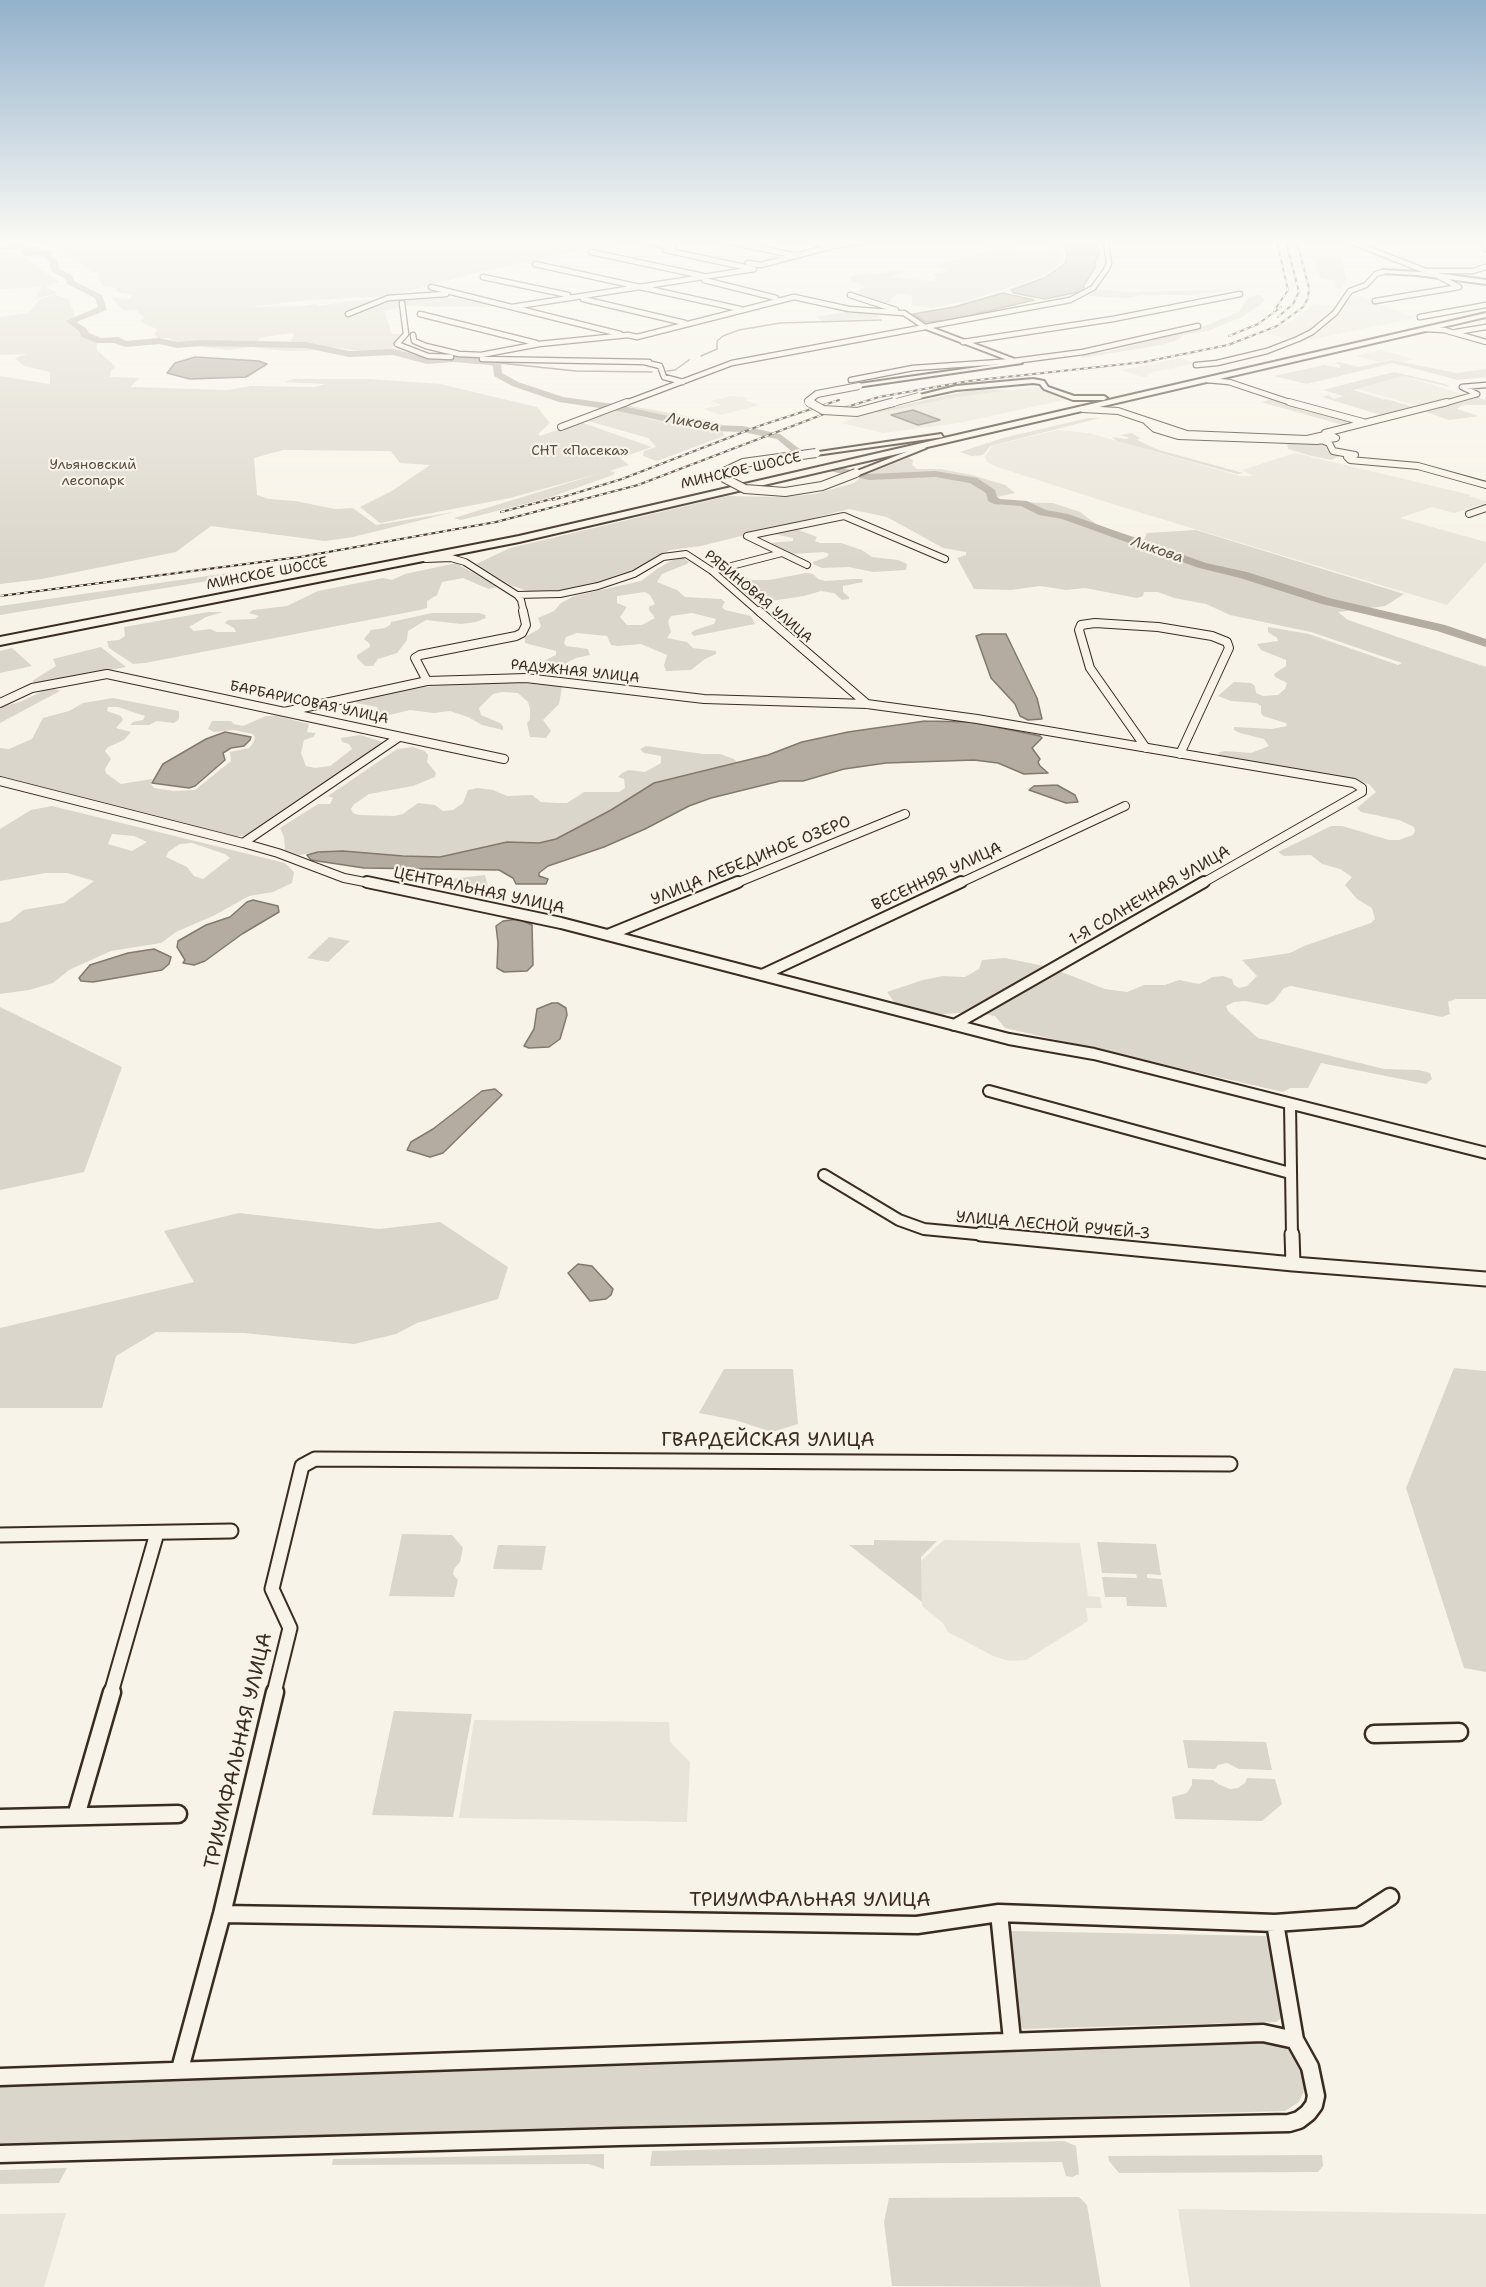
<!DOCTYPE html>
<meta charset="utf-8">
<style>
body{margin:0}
canvas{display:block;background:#f7f3e8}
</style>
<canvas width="1486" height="2287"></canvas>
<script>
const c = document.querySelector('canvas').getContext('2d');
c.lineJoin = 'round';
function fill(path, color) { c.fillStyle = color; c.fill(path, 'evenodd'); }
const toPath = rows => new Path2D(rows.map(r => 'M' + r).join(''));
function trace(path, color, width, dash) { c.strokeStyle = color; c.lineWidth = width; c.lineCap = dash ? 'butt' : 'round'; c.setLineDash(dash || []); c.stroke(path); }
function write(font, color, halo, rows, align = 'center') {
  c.font = font + ' "Shantell Sans",sans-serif'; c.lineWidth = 4.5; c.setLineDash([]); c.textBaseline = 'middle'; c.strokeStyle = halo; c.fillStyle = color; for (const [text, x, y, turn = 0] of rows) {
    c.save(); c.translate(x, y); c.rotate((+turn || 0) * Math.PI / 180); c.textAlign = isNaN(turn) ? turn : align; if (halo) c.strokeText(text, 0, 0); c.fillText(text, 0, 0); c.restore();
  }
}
fill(toPath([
 [1359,296,1415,318,1289,344,1326,321,1342,308,1351,297],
 [1314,304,1339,306,1310,331,1296,339,1265,334,1298,317],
 [1380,350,1381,350,1413,359,1401,362,1391,359,1378,362,1355,356],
 [1180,358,1196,363,1149,373,1147,375,1149,376,1143,377,1121,370],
 [1403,376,1452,391,1466,395,1422,407,1357,389],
 [1039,387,1068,399,959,423,883,433,841,423,870,412,981,389,990,392],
 [731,396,749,398,744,400,760,405,721,415,703,409,722,405,711,401],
 [1057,430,1089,433,1240,476,1253,476,1242,470,1295,453,1471,495,1468,496,1486,501,1486,503,1454,513,1432,507,1400,518,1486,542,1486,562,1447,605,1122,507,997,467,987,462,985,457,992,446],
 [944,1540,1080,1543,1088,1596,1100,1597,1102,1608,1086,1608,1088,1621,1026,1660,1009,1661,993,1656,948,1632,943,1623,922,1606,921,1561],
 [474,1720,669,1722,670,1742,690,1762,687,1822,459,1818],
 [1178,2209,1486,2214,1486,2287,1190,2287],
 [66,2213,44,2287,0,2287,0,2214]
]), '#e9e4d9');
fill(toPath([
 [46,242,619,242,479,272,390,296,310,300,247,307,306,306,315,304,322,306,348,301,456,298,481,302,491,307,407,306,384,311,392,334,401,334,391,348,413,352,423,357,401,352,370,352,297,343,290,341,294,336,292,333,258,338,260,341,228,344,227,346,264,343,264,346,275,347,329,347,325,350,285,351,251,347,229,350,176,344,170,338,158,338,154,334,157,329,142,323,140,320,144,318,137,310,123,310,111,297,130,299,132,295,117,292,116,288,103,286,97,277,99,273,93,272],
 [995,242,1011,242,1007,246,1016,250,1041,251,1048,250,1051,246,1048,245,1051,242,1059,242,1062,255,1055,268,1040,277,970,300,932,308,912,305,912,296,901,294,893,296,890,302,881,305,861,300,857,294,866,285,853,282,850,278,854,275,880,274,896,270,906,272,888,277,931,281,937,278,932,275,949,271,935,265,983,252],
 [0,250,23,256,59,282,47,285,47,288,58,293,35,299,42,287,0,289],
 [1315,258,1341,259,1347,280,1341,289,1335,288,1336,281,1320,278],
 [1096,289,1131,292,1243,289,1189,295,1142,295,1127,298,1088,296],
 [55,295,68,299,84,337,97,341,97,350,116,367,111,370,110,377,140,378,130,387,227,390,251,386,315,387,325,384,284,382,294,379,368,379,440,384,537,407,550,423,538,434,540,436,580,422,652,447,620,458,629,465,609,471,615,472,613,475,548,498,461,520,454,518,601,473,510,498,380,523,360,507,392,491,430,465,400,463,391,451,283,450,254,458,257,495,269,499,295,501,335,509,353,508,376,525,454,512,353,537,325,541,211,526,176,552,42,579,0,584,0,376,50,384,50,372,24,366,15,358,27,354,0,355,0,317,29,313,40,299],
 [1259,295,1265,299,1261,304,1244,316,1208,331,1183,335,1178,340,1161,345,1081,358,1082,354,1106,352,1200,328,1239,312,1248,297],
 [845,312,903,315,904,317,877,315,880,318,822,321,816,317],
 [1392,360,1456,373,1486,369,1486,377,1458,380,1393,363,1307,384,1274,376,1324,365,1340,368,1340,365,1335,363,1339,362,1358,367],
 [1394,372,1446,384,1450,387,1403,376,1353,390,1383,399,1381,400,1386,399,1418,408,1384,416,1322,397,1328,395,1334,399,1343,396,1323,390],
 [977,389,1009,390,945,399,879,413,874,411],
 [1476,397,1486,400,1486,405,1462,405,1457,409,1479,416,1449,420,1423,411],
 [1273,399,1349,421,1346,422,1349,423,1343,425,1261,402],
 [626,405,718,422,722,425,710,430,723,432,724,436,657,461,643,456,644,451,656,447,648,438,588,421,618,410,672,425,617,408],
 [1088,418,1100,418,990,446,983,455,972,456,960,452,1003,438],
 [1132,433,1141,439,1137,439,1139,441,1159,450,1243,473,1237,474,1117,441,1112,437,1126,439,1130,438,1120,435],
 [1287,442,1320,442,1325,444,1328,451,1340,456,1331,460,1308,455,1288,449],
 [908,458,913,460,912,465,917,469,940,469,972,475,1005,485,1015,493,997,497,998,499,1015,502,1053,503,1080,512,1100,527,1144,540,1147,533,1196,530,1404,594,1385,606,1338,612,1348,620,1486,667,1486,999,1456,999,1448,1002,1450,1014,1442,1017,1291,986,1284,988,1274,1001,1267,1005,1245,1001,1234,1002,1226,1006,1228,1011,1258,1038,1384,1069,1419,1070,1430,1073,1432,1079,1426,1084,1321,1063,1308,1088,1290,1088,1283,1092,1005,1028,995,1016,973,1012,931,1015,915,1008,895,1003,887,992,923,980,943,976,965,977,979,969,982,960,1005,958,1049,967,1105,989,1127,992,1144,985,1165,985,1179,980,1199,984,1213,977,1223,976,1232,979,1234,985,1239,988,1247,986,1257,976,1242,960,1290,953,1304,946,1371,923,1375,919,1372,908,1357,899,1345,885,1352,877,1340,869,1322,864,1311,855,1284,856,1278,852,1331,826,1342,826,1389,840,1399,840,1413,835,1415,831,1414,827,1399,820,1361,812,1357,808,1376,792,1369,784,1221,757,1218,753,1225,751,1251,753,1269,746,1264,739,1240,733,1234,730,1234,727,1272,729,1287,726,1286,723,1263,716,1261,713,1261,706,1256,703,1231,701,1218,696,1234,682,1251,683,1255,686,1256,693,1263,696,1278,695,1285,689,1287,683,1275,677,1274,674,1286,666,1286,660,1261,650,1257,644,1278,641,1277,638,1268,632,1268,627,1309,634,1398,665,1402,663,1311,632,1230,615,1206,604,1174,598,1158,592,1144,592,1143,596,1137,598,1085,588,1066,590,1040,586,1011,590,974,589,957,558,966,555,966,552,943,548,887,517,849,509,701,546,670,550,620,578,566,591,530,592,510,585,476,564,510,548,728,496,779,497,815,494,854,483,862,476],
 [794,528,817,537,815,541,820,543,841,543,862,550,872,557,898,560,907,564,906,570,873,572,849,567,822,568,813,564,813,562,827,557,829,554,824,552,791,554,770,545,769,543,793,541,793,538,774,534],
 [682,557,689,562,687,564,662,574,657,582,677,590,685,597,721,599,725,602,722,607,725,610,751,616,755,624,694,636,691,633,695,630,714,624,716,619,692,613,671,616,668,622,671,632,667,638,687,642,693,648,716,651,716,654,705,659,691,670,666,671,664,665,667,655,641,644,618,646,611,645,607,636,577,633,566,637,564,643,566,646,588,649,590,655,576,658,560,666,539,665,541,662,556,655,556,651,525,643,525,637,539,629,541,626,538,618,554,611,561,603,574,596,641,581,657,569,676,558],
 [645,592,650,595,655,604,649,607,649,610,655,618,642,625,627,625,620,617,627,607,617,603,617,596],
 [456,563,497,587,489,589,463,578,442,582,437,595,427,601,427,608,420,610,145,663,133,664,109,648,107,641,119,640,125,636,124,627,208,612,223,612,206,617,189,627,194,631,210,629,217,632,236,632,234,628,225,623,228,620,255,619,259,616,249,613,253,610,287,606,318,591,383,578,392,580,405,574],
 [228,573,228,576,220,579,0,615,0,606],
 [806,573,813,574,818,579,825,581,854,579,862,579,863,582,843,586,843,592,849,597,849,599,842,600,834,593,821,591,804,596,764,602,751,599,728,577,728,574,736,574,753,580,769,580],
 [432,613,479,613,485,615,486,618,476,622,461,624,426,620,408,631,407,640,397,653,378,659,373,666,365,666,357,658,357,655,370,647,370,644,364,639,371,630,385,628,390,625,391,622],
 [101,647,126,667,37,684,32,681,56,666,53,659],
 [12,648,32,666,0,673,0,651],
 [505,681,562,687,559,704,543,720,551,731,546,738,530,737,527,723,530,719,530,709,528,702,518,693,502,692,493,694,479,708,481,715,500,723,503,726,503,730,482,725,468,717,450,711,434,713,410,710,381,717,377,707,356,703,357,700,371,696,411,688],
 [55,689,60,691,0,723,0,707,20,702,45,690],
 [113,698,179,711,179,719,174,723,157,721,149,725,130,725,133,722,143,720,145,716,118,707,108,707,107,711,121,716,123,720,116,728,131,732,124,740,108,747,105,751,111,759,105,769,106,773,121,784,152,779,151,784,154,788,174,791,195,790,231,761,230,752,249,748,253,743,255,738,253,734,233,730,214,732,208,729,212,721,231,721,234,724,243,726,266,716,277,716,309,724,307,732,316,733,313,737,304,740,301,753,306,766,315,768,330,766,352,749,349,744,342,742,341,738,360,735,380,741,382,744,246,835,236,837,0,777,0,748,9,749,32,739,43,718,69,711,83,703],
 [646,746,703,754,720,754,734,759,737,762,654,783,611,810,556,839,539,843,507,842,440,857,403,856,343,851,318,852,299,855,285,850,284,837,280,828,318,804,330,804,333,798,328,796,397,749,413,747,425,751,428,755,427,762,436,773,435,777,413,786,369,794,353,805,351,809,353,813,359,815,394,816,403,814,418,803,435,805,443,811,453,810,463,803,468,790,477,788,493,790,507,796,532,795,541,802,558,803,567,803,584,792,619,792,625,788,624,779,618,777,622,773,629,770,645,772,661,763,661,756,644,753,640,749],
 [52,806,285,863,294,872,292,883,273,892,249,896,215,915,176,932,161,943,111,951,69,970,53,983,29,990,0,994,0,923,10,921,23,910,64,903,94,881,67,873,46,873,0,881,0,829,31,810],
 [112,834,134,836,147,842,132,851,108,844],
 [192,843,225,854,230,858,203,879,194,876,187,867,166,857,168,852,180,844],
 [485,875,491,899,425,882],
 [329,937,350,941,328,962,307,958],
 [0,1007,122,1067,84,1172,0,1190],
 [239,1213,379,1229,440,1222,508,1267,498,1299,417,1323,396,1334,354,1344,244,1333,156,1332,116,1356,102,1408,0,1408,0,1328,194,1282,164,1231],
 [1454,1368,1486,1371,1486,1672,1464,1668,1406,1488],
 [724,1369,793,1369,798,1424,772,1432,735,1420,699,1413],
 [402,1534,452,1535,463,1548,460,1562,454,1569,453,1574,458,1580,454,1597,389,1596],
 [874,1540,937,1541,921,1557,922,1602,849,1545,874,1545],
 [1097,1542,1156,1544,1161,1575,1147,1574,1147,1578,1162,1579,1167,1607,1127,1606,1126,1597,1105,1597,1102,1577,1137,1578,1136,1574,1102,1573],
 [498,1545,546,1546,542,1570,493,1569],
 [394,1711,472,1714,453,1817,372,1815],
 [1183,1740,1266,1742,1272,1770,1239,1769,1227,1763,1218,1765,1215,1769,1188,1768],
 [1247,1778,1275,1779,1282,1804,1262,1821,1175,1819,1172,1797,1187,1793,1192,1785,1192,1779,1213,1780,1218,1784,1230,1789,1238,1788,1245,1783],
 [1008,1931,1266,1936,1283,2017,1276,2022,1023,2029,1018,2022],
 [1254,2039,1276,2043,1290,2051,1300,2063,1305,2077,1304,2091,1299,2102,1285,2111,0,2146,0,2086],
 [1064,2141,1076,2146,1079,2174,1072,2177,1066,2176,1062,2162,650,2166,652,2151],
 [604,2154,604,2169,589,2164,332,2165,333,2159],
 [1322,2155,1323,2166,1318,2172,1119,2173,1109,2161,1108,2156],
 [67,2168,59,2183,0,2184,0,2170],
 [1079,2197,1087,2205,1101,2287,892,2286,884,2222,889,2198]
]), '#dbd6cb');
const water = toPath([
 [1064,242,1098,243,1099,255,1095,262,1095,268,1084,285,1083,291,1045,299,1014,293,1011,290,1044,278,1065,264,1067,256,1064,242],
 [1003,293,1034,300,951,320,926,322,913,314,954,307,1003,293],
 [195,357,259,361,267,364,246,377,190,379,167,373,175,363,195,357],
 [913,410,940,420,918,425,891,415,913,410],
 [982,634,1006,634,1037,698,1042,719,1028,720,1020,716,1015,704,991,678,976,636,982,634],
 [925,721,972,722,1040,736,1042,738,1032,748,1040,759,1038,762,1040,766,1048,773,1024,774,998,763,974,760,886,763,844,769,803,781,780,781,711,798,689,806,645,829,604,847,548,866,539,873,539,876,548,879,546,884,516,884,513,878,499,870,364,868,311,860,307,855,318,852,343,851,403,856,440,857,507,842,539,843,556,839,611,810,654,783,768,755,802,742,848,732,925,721],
 [225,732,251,737,250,740,244,746,231,748,223,753,225,760,195,786,189,788,152,783,163,764,206,739,225,732],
 [1057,785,1075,795,1078,802,1066,803,1029,790,1034,786,1057,785],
 [253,900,278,906,279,912,242,934,205,961,194,965,183,963,185,960,177,947,178,941,206,925,230,917,247,902,253,900],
 [519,919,532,925,533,965,527,971,504,972,497,968,498,943,496,926,503,921,519,919],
 [154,949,171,957,169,964,162,970,93,982,81,981,79,978,90,965,128,953,154,949],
 [552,1003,558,1003,566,1008,567,1015,560,1039,549,1047,529,1048,524,1046,534,1029,537,1009,552,1003],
 [495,1089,502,1095,443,1153,430,1157,407,1150,411,1142,433,1129,482,1091,495,1089],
 [578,1264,592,1266,613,1289,611,1295,606,1299,590,1301,568,1273,578,1264]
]);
fill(water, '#b4aca0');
trace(water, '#84786c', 1.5);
trace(toPath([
 [701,356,717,349,717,341,723,336,739,330,780,323,881,320],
 [490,362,576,371,652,372],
 [667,371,675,370,689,360]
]), '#84786c', 1.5);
fill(toPath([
 [18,244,41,248,32,251,54,250,50,256,57,260,59,269,72,275,74,281,102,295,107,310,76,322,86,328,89,333,101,338,118,337,126,341,159,338,177,342,201,340,306,342,349,351,393,349,427,358,454,356,490,359,501,363,502,373,518,382,563,397,613,404,710,425,743,426,780,434,805,453,796,455,777,439,743,432,710,431,613,410,559,402,512,386,494,376,493,366,489,365,454,362,427,364,393,355,349,357,306,348,201,346,177,348,159,344,126,347,114,343,97,343,82,337,79,331,66,321,98,307,95,298,67,284,65,278,52,272,49,261,42,255,24,256,20,252,24,249,0,250,0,246,18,244],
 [834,466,869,474,935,471,977,478,995,490,997,497,1000,499,1027,501,1046,510,1068,514,1206,563,1247,572,1329,598,1445,625,1486,639,1486,647,1437,631,1322,604,1240,578,1199,568,1062,519,1039,515,1021,506,994,504,988,501,986,493,970,483,935,477,869,480,830,471,830,467,834,466]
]), '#b4aca0');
const minorFar5 = toPath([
 [647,242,674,248],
 [729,242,793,255],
 [812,242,830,246],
 [1351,242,1436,275,1459,287,1375,301],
 [1484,242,1486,249],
 [591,252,703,276],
 [748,263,761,265,833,246,861,242],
 [535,264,740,309],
 [1428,271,1473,271,1486,267],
 [483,277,568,295],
 [704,280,776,298],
 [431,287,620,334],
 [850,295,896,310],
 [583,299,685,323],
 [402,303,406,334,397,344,428,356,451,357],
 [512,307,754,269,665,250],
 [348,314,388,298,446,294],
 [420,314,536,343],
 [1420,317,1486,305],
 [1426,329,1444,330,1486,342],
 [1456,332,1486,327],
 [413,335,414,341,426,346,459,354,481,355,539,344,628,335,637,337,794,297,849,309,904,313,925,327],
 [963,342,1113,319,1240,294],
 [482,359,649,362],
 [644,362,660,366,664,377,683,382],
 [1196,365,1217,363,1267,351,1298,339,1312,332,1335,313,1350,291,1366,285,1376,274,1383,272],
 [851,380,913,368,1014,361,1083,352,1198,326],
 [1207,380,1229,382,1295,404],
 [1477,394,1462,387,1486,385],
 [623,404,732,363,1070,300,1093,288,1106,270,1109,263,1106,242],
 [1442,404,1477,394]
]);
const minorFar4 = toPath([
 [1289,402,1363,422],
 [1083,409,1118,411,1187,434,1307,439,1329,434,1336,438,1317,441,1178,436,1155,429,1147,422],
 [561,427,627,402],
 [1325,433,1447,402],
 [1322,440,1329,443,1333,451,1355,455,1347,457,1350,460,1418,466,1486,485],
 [1469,514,1486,508],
 [426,559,451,558,465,562,517,595,521,600,524,613],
 [807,565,747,536,844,516,945,559],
 [712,571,782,553],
 [517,595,560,594,598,586,634,574,663,557,686,554,712,571,760,613]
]);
const minorFar3 = toPath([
 [759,611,867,704],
 [427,681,415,658,420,655,516,636,522,633,526,625,523,611],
 [0,703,32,688,107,674,504,759],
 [284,712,427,681,526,678,704,699,867,704,977,719,1354,783,1362,788,1362,792,1201,884],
 [1146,748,1090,668,1079,630,1081,625,1095,623,1158,627,1212,636,1227,642,1229,648,1180,754],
 [0,781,243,843,278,853,344,878,375,884],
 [243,843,399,737],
 [734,884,905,814],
 [958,884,1125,806]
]);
const minorFar2 = toPath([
 [367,882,561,923,1009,1039,1094,1054,1486,1153],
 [608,935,738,882],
 [762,975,961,882],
 [954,1025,1204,882],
 [989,1091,1290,1173],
 [1290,1104,1292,1236],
 [824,1175,899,1220,924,1229,997,1236]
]);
const minorFar1 = toPath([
 [981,1234,1293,1264],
 [1292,1234,1293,1264,1486,1279],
 [0,1535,231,1531],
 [111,1693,157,1533],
 [274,1693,290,1628,272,1589,302,1466,315,1459,1230,1464]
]);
const minor = toPath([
 [1374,1734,1459,1732],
 [76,1816,112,1692],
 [0,1818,178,1814],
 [999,1913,1012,2040],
 [222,1914,917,1925,999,1913,1275,1923,1359,1917,1390,1897],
 [180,2069,222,1914,275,1692],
 [0,2077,1263,2033,1295,2040],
 [0,2154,619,2137,1289,2123,1299,2120,1308,2113,1314,2105,1316,2096,1310,2067,1295,2040,1275,1923]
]);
const tertiary = toPath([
 [1383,270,1436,273,1486,280,1486,284,1417,275,1381,273,1383,270],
 [925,325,1020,361,1022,363,857,387,859,384,1013,362,923,328,925,325],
 [1033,379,1044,381,1048,387,1074,396,1104,396,1107,398,1104,400,1073,400,1044,389,1040,384,1033,383,956,390,919,398,916,396,956,386,1033,379],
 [941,434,943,437,816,455,812,453,941,434],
 [924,445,926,448,859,475,852,473,924,445]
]);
const trunk = toPath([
 [1486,313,1486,317,519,542,0,645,0,637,519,536,1486,313]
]);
trace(minorFar5, '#3b2a1e', 7);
trace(minorFar4, '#3b2a1e', 8);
trace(minorFar3, '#3b2a1e', 10);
trace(minorFar2, '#3b2a1e', 14);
trace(minorFar1, '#3b2a1e', 17);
trace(minor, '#3b2a1e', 21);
trace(tertiary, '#3b2a1e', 4);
trace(trunk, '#3b2a1e', 4);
trace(minorFar5, '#f7f3e8', 4.5);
trace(minorFar4, '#f7f3e8', 6);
trace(minorFar3, '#f7f3e8', 8);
trace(minorFar2, '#f7f3e8', 10);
trace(minorFar1, '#f7f3e8', 13);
trace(minor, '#f7f3e8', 16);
fill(tertiary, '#f7f3e8');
fill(trunk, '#f7f3e8');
const rail = toPath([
 [1274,311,1288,290,1277,242],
 [1278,317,1293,304,1299,292,1286,242],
 [1229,336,1258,324,1281,307],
 [553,500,622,479,759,426,839,400],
 [501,512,559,497],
 [0,596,300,557,496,522,638,485,824,414,879,397,969,381,1144,362,1228,345,1277,326,1303,307,1308,298,1309,288,1297,242]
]);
trace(rail, '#3b2a1e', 2);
trace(rail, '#f7f3e8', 1.5, [4]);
const tertiaryBridgeFar1 = toPath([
 [810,404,808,401,817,394,859,386],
 [889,404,919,396]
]);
const tertiaryBridge = toPath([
 [809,402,823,410,857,412,894,402],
 [816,453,743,463,726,471,724,478,745,489,785,492,822,486,856,473]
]);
trace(tertiaryBridgeFar1, '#3b2a1e', 8, []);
trace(tertiaryBridge, '#3b2a1e', 10, []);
trace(tertiaryBridgeFar1, '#f7f3e8', 6);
trace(tertiaryBridge, '#f7f3e8', 8);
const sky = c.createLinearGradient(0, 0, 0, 563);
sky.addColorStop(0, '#93b1cb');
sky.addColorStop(0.43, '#fbfaf5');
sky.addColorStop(1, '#fbfaf500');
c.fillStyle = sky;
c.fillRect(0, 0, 1486, 563);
write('14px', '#5b4c41', '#f7f3e8', [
 ["СНТ «Пасека»",580,451],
 ["Ульяновский",93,465],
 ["лесопарк",93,481]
]);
write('14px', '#3b2a1e', '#f7f3e8', [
 ["МИНСКОЕ ШОССЕ",741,471,-13],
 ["МИНСКОЕ ШОССЕ",267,574,-11],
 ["РЯБИНОВАЯ УЛИЦА",758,597,40],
 ["РАДУЖНАЯ УЛИЦА",575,672,6],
 ["БАРБАРИСОВАЯ УЛИЦА",309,703,12]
]);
write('italic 15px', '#5f5145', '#f7f3e8', [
 ["Ликова",693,423,10],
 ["Ликова",1157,550,19]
]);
write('16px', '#3b2a1e', '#f7f3e8', [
 ["УЛИЦА ЛЕБЕДИНОЕ ОЗЕРО",751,861,-22],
 ["ВЕСЕННЯЯ УЛИЦА",937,877,-25],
 ["ЦЕНТРАЛЬНАЯ УЛИЦА",479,891,12],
 ["1-Я СОЛНЕЧНАЯ УЛИЦА",1150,896,-30],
 ["УЛИЦА ЛЕСНОЙ РУЧЕЙ-3",1053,1226,5]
]);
write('20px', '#3b2a1e', '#f7f3e8', [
 ["ГВАРДЕЙСКАЯ УЛИЦА",768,1441],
 ["ТРИУМФАЛЬНАЯ УЛИЦА",239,1751,-77],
 ["ТРИУМФАЛЬНАЯ УЛИЦА",810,1901]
]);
</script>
